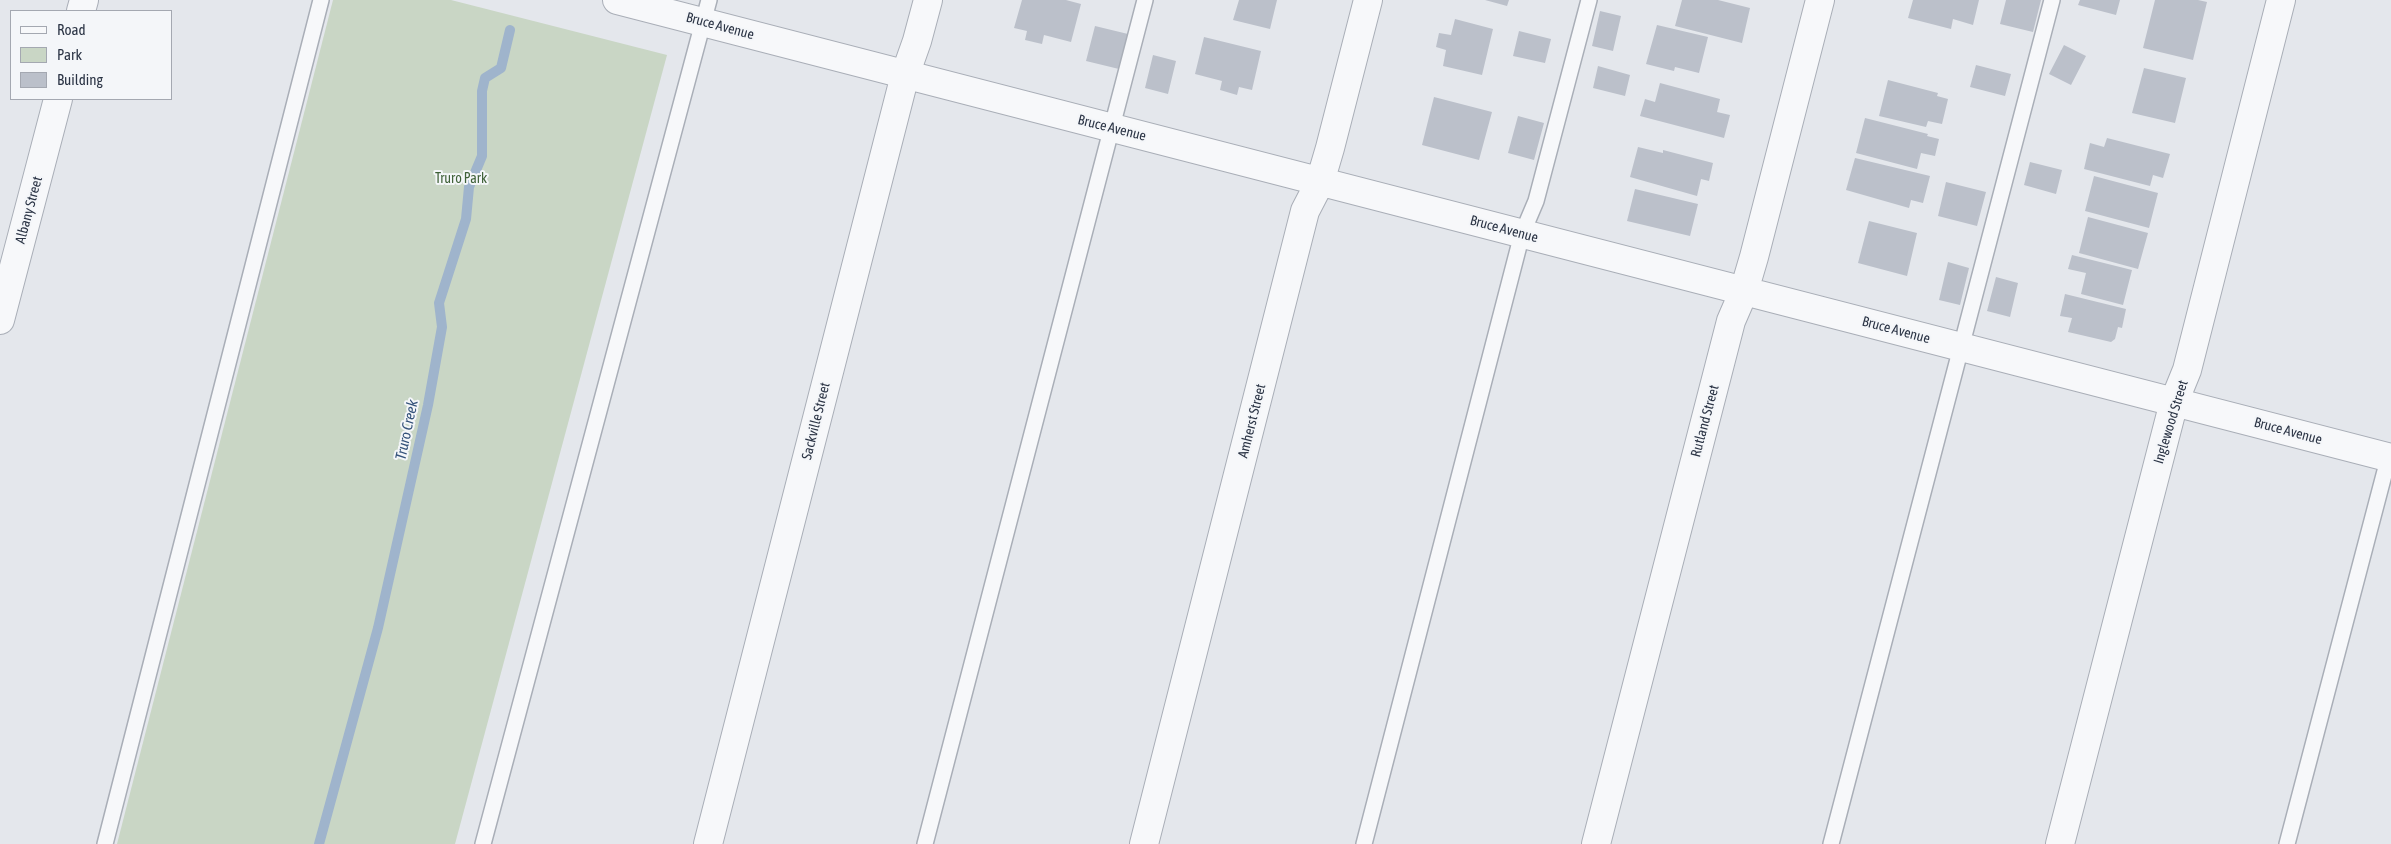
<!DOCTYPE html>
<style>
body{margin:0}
#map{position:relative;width:2391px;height:844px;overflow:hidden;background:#e4e7ec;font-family:"Asap Condensed",sans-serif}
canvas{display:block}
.legend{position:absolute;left:10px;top:10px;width:162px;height:90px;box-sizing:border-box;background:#f4f6f9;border:1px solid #a4a8b1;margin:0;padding:6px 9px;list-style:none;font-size:15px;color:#2b3445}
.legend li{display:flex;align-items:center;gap:10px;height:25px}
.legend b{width:25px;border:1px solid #a4a8b1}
</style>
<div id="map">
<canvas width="2391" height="844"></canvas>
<ul class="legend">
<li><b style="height:6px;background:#f7f8fa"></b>Road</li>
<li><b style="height:14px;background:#c9d6c5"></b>Park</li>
<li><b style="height:14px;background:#bbc0ca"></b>Building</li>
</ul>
</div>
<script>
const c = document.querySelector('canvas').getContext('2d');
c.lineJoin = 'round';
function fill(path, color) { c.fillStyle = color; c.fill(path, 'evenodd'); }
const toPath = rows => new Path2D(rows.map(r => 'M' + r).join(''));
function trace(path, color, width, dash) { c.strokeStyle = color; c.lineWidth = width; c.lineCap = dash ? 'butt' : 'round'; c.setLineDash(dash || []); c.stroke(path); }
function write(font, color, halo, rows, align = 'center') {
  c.font = font + ' "Asap Condensed",sans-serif'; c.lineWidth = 4; c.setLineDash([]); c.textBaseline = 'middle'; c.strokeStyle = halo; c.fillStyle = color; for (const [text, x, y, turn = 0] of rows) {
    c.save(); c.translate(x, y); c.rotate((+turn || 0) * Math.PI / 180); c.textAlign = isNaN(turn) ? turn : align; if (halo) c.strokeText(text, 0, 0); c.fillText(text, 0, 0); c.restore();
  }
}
fill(toPath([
 [333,0,451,0,667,55,455,844,117,844]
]), '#c9d6c5');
trace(toPath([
 [319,844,378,628,428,405,442,327,439,303,466,219,469,187,482,156,482,91,485,78,501,68,510,30]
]), '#9fb4cc', 10);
fill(toPath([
 [1022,0,1066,0,1081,4,1071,42,1044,35,1042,44,1025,40,1027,31,1014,28],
 [1239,0,1277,0,1270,29,1233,20],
 [1485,0,1509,0,1507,6],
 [1682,0,1718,0,1750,8,1742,43,1675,26],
 [1913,0,1979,0,1973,25,1953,19,1951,29,1908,18],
 [2006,0,2041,0,2033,32,2000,24],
 [2080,0,2120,0,2116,15,2078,5],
 [2155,0,2198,0,2207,2,2193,60,2143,48],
 [1600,11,1621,16,1613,51,1592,46],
 [1455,19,1493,29,1482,75,1443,66,1446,50,1436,47,1439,33,1451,35],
 [1657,25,1708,37,1699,73,1675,67,1674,71,1646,64],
 [1095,26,1128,34,1119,69,1086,61],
 [1519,31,1551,39,1545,63,1513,56],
 [1204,37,1261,51,1252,90,1239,87,1237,95,1220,90,1222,81,1195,74],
 [2064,45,2086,56,2071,85,2049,74],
 [1153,55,1176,61,1168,94,1145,88],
 [1976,65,2011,74,2005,96,1970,87],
 [1598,66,1630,75,1625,96,1593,88],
 [2144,68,2186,78,2175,123,2132,113],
 [1888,80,1938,93,1937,96,1948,99,1942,124,1928,121,1926,127,1879,116],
 [1660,83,1720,99,1717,112,1730,115,1724,138,1640,116,1645,99,1655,102],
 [1434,97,1492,112,1479,160,1422,145],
 [1518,116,1544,123,1534,160,1508,153],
 [1865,118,1928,134,1927,136,1939,139,1935,156,1921,153,1917,169,1856,153],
 [2107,138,2170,154,2163,178,2153,175,2150,186,2084,169,2090,143,2104,147],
 [1638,147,1663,153,1663,150,1713,163,1709,181,1701,179,1697,196,1630,177],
 [1855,158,1930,176,1923,203,1911,200,1909,208,1846,190],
 [2030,162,2062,170,2056,194,2024,185],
 [2094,176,2158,193,2149,228,2085,211],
 [1946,182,1986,192,1977,226,1938,216],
 [1635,189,1698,204,1690,236,1627,221],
 [2088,217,2148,233,2138,269,2079,253],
 [1869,221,1917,233,1907,276,1858,263],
 [2072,255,2132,270,2123,305,2081,294,2086,273,2068,269],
 [1948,262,1969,268,1960,305,1939,300],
 [1996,277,2018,283,2010,317,1987,311],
 [2065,294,2126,309,2122,328,2118,327,2115,339,2111,342,2068,332,2072,318,2060,316]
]), '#bbc0ca');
const service = toPath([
 [105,844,321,0],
 [483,844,709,0],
 [925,844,1145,0],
 [1364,844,1522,234,1536,201,1589,0],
 [1831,844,2052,0],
 [2287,844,2390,452]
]);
const minor = toPath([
 [617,0,2391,458],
 [81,11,84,0],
 [0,320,58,99],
 [708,844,905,75,917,41,928,0],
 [1144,844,1305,211,1320,182,1330,148,1368,0],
 [1596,844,1731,321,1744,291,1754,257,1820,0],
 [2060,844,2174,402,2187,370,2281,0]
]);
trace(service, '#a9aeb7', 18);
trace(minor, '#a9aeb7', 30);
trace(service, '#f7f8fa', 15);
trace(minor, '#f7f8fa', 28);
write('14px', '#2b3445', '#f4f6f9', [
 ["Bruce Avenue",720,26,15],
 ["Bruce Avenue",1112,128,14],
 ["Albany Street",29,210,-75],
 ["Bruce Avenue",1504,229,15],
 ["Bruce Avenue",1896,330,15],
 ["Sackville Street",816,421,-76],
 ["Amherst Street",1252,421,-76],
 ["Rutland Street",1705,421,-75],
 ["Inglewood Street",2171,422,-73],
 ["Bruce Avenue",2288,431,15]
]);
write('14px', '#3f6138', '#f4f6f9', [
 ["Truro Park",461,179]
]);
write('italic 15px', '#34527a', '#f4f6f9', [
 ["Truro Creek",407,430,-78]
]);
</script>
